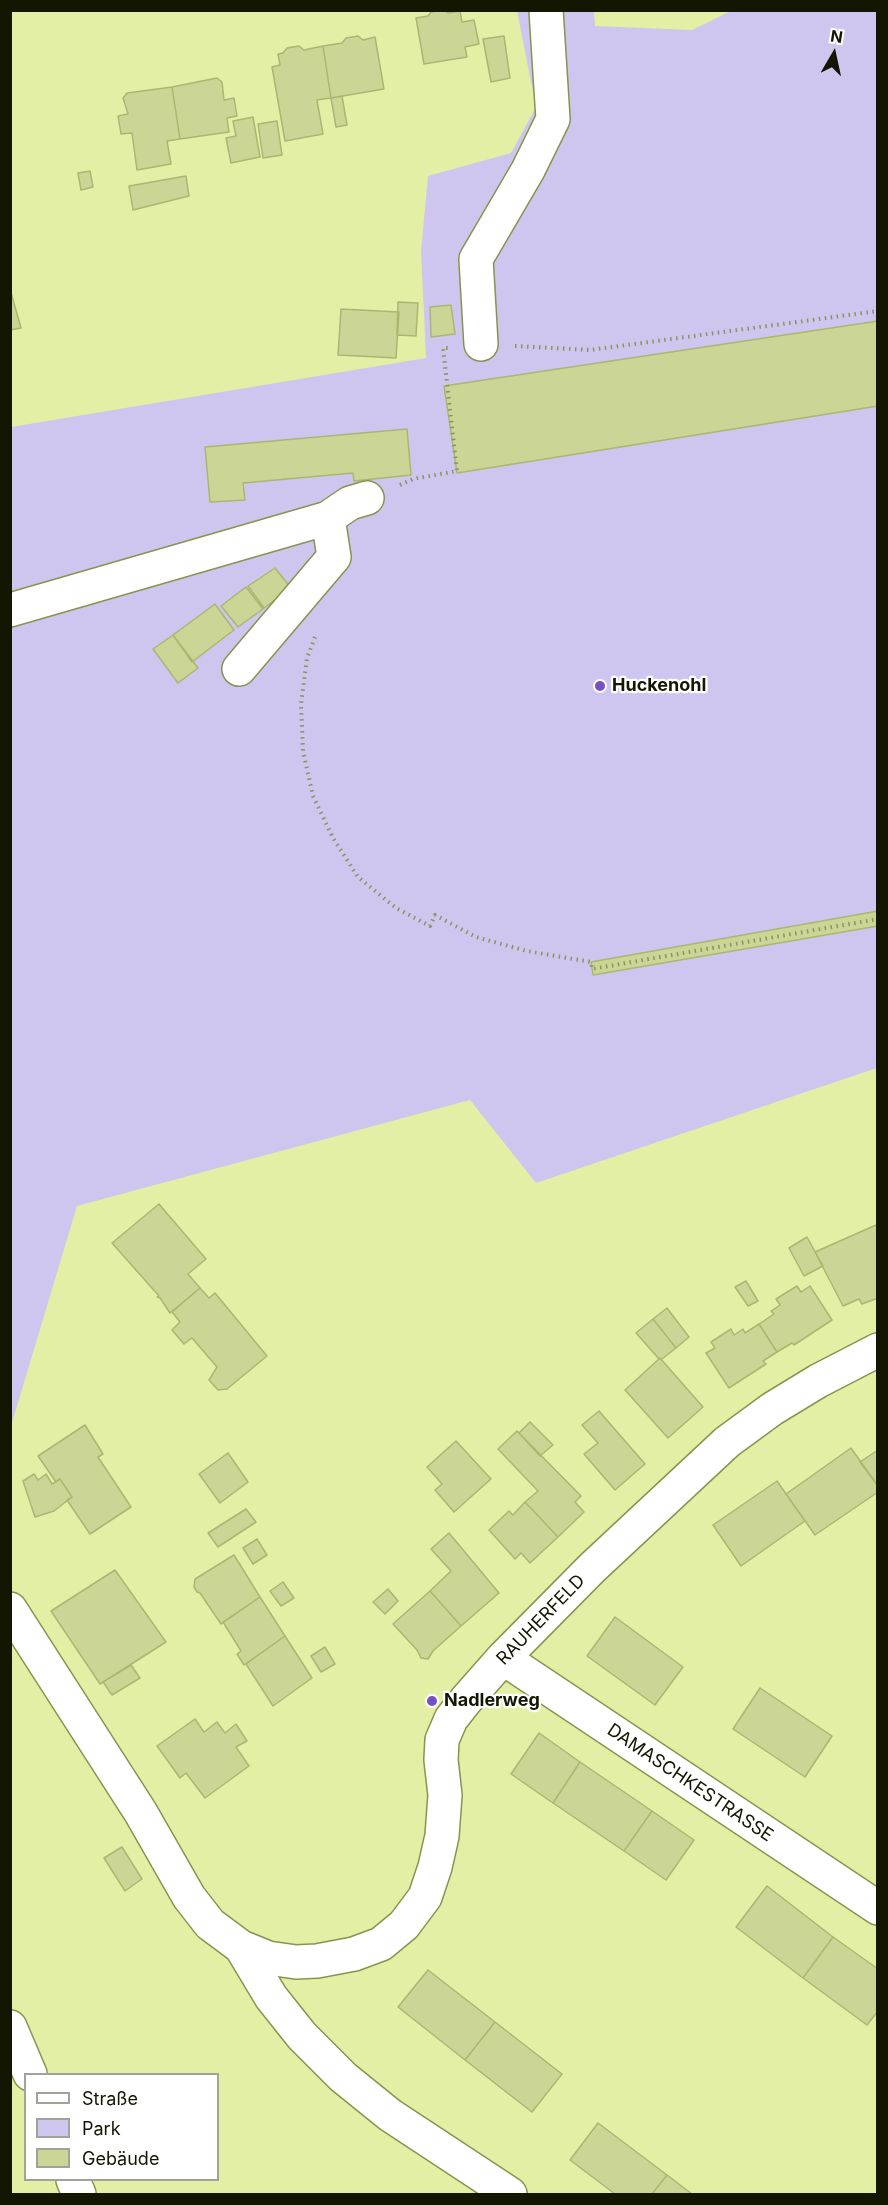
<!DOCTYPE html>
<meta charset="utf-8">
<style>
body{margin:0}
#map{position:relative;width:888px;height:2205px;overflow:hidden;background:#e4efa6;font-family:Inter,sans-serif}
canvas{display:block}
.frame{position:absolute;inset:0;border:12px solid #131600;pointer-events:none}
.legend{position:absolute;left:24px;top:2073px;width:195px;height:108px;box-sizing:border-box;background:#fff;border:2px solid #a1a299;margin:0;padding:8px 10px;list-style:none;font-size:18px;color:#131600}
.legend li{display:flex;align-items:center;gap:12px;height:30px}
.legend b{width:30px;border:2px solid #a1a299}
.north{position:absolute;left:804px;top:24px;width:60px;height:60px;-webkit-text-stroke:4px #fff;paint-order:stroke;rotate:9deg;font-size:16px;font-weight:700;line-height:24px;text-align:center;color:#131600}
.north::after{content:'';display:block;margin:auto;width:21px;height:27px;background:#131600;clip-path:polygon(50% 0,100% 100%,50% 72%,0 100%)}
</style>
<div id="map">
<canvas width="888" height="2205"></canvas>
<div class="frame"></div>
<ul class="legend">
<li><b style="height:8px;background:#fff"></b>Straße</li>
<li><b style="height:16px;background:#cfc6ef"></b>Park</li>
<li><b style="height:16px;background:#cbd596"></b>Gebäude</li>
</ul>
<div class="north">N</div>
</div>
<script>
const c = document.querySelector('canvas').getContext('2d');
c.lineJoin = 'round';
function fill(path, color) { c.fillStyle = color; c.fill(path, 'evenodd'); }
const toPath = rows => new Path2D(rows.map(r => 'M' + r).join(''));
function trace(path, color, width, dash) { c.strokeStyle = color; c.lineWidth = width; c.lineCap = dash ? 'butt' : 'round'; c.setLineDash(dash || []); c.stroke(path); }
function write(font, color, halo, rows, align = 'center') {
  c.font = font + ' Inter,sans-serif'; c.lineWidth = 4.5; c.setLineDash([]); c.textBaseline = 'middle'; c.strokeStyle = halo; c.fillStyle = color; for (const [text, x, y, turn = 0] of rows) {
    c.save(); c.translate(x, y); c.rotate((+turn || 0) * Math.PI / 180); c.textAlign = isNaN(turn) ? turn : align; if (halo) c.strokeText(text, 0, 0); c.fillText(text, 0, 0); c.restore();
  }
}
fill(toPath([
 [517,11,594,11,595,26,692,30,731,11,877,11,877,1068,536,1183,470,1100,77,1206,11,1426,11,427,426,358,421,251,428,176,511,153,536,107]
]), '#cfc6ef');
const building = toPath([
 [444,10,448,13,460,11,462,22,474,20,479,44,465,47,467,57,424,64,416,18,428,16,431,12,444,10],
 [358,36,363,40,375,37,384,89,331,98,323,46,342,43,346,38,358,36],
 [504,36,510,78,491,82,483,39,504,36],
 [299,46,304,50,323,46,331,98,317,100,323,134,285,141,272,67,280,65,278,54,283,53,287,48,299,46],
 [217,78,222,82,224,100,234,98,237,116,227,118,229,132,180,139,172,87,217,78],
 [172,87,180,139,167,141,171,164,137,170,132,133,121,134,118,116,128,114,123,98,127,93,172,87],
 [342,96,347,125,336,127,331,98,342,96],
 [253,117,260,157,231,163,226,138,236,136,233,121,253,117],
 [277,121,282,155,263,158,258,124,277,121],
 [90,171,93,187,81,190,78,173,90,171],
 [186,176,189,196,133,210,129,186,186,176],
 [10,289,21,328,10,330,10,289],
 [398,302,418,303,416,336,397,335,398,302],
 [451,305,455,334,431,337,430,307,451,305],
 [341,309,399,312,396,358,338,355,341,309],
 [878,321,878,406,457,473,444,386,878,321],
 [407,429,411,475,354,481,353,473,243,483,245,500,210,502,205,447,407,429],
 [275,568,291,588,264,608,248,586,275,568],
 [246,587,263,609,238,627,221,606,246,587],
 [215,604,234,630,192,662,173,635,215,604],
 [173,635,198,668,178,683,153,649,173,635],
 [878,911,878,926,593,975,591,962,878,911],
 [159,1204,206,1259,188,1274,200,1288,170,1313,160,1298,157,1297,159,1296,112,1243,159,1204],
 [876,1225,878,1229,878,1298,862,1304,859,1299,843,1306,815,1252,876,1225],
 [807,1237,823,1266,804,1276,789,1248,807,1237],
 [746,1281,758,1301,748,1306,735,1287,746,1281],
 [797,1286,801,1292,810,1286,832,1320,794,1345,792,1343,777,1352,759,1324,774,1314,771,1311,780,1305,776,1299,797,1286],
 [200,1288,209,1298,215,1293,267,1356,227,1389,218,1390,209,1380,217,1367,192,1338,184,1344,172,1330,180,1322,172,1312,200,1288],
 [667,1308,689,1337,676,1348,653,1319,667,1308],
 [653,1319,676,1348,662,1359,659,1359,636,1333,653,1319],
 [759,1324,777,1352,763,1361,766,1364,729,1388,706,1353,715,1348,711,1342,731,1329,734,1335,743,1329,745,1333,759,1324],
 [660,1358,703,1407,668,1438,625,1390,660,1358],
 [599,1411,645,1464,615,1490,584,1454,598,1443,582,1425,599,1411],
 [530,1422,553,1445,540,1456,519,1433,530,1422],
 [85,1425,103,1454,98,1457,131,1507,90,1534,67,1500,72,1497,60,1479,56,1482,38,1456,85,1425],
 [517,1431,581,1496,575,1502,584,1512,558,1537,525,1502,538,1491,498,1449,517,1431],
 [456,1441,491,1479,454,1512,435,1490,442,1484,427,1467,456,1441],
 [851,1448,878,1486,878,1492,815,1535,786,1494,851,1448],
 [878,1450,878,1486,860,1462,878,1450],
 [228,1453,248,1482,220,1503,199,1474,228,1453],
 [34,1474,38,1480,46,1474,52,1484,60,1479,72,1497,54,1511,35,1517,23,1481,34,1474],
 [777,1481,805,1521,741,1566,713,1525,777,1481],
 [525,1502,558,1537,530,1563,521,1553,515,1559,489,1530,509,1511,513,1515,525,1502],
 [246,1509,256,1522,218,1547,208,1533,246,1509],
 [449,1533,499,1593,461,1626,430,1591,451,1571,431,1549,449,1533],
 [257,1539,267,1555,253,1564,243,1548,257,1539],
 [234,1555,260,1597,221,1624,200,1593,197,1592,194,1587,195,1579,234,1555],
 [115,1570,166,1642,100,1684,51,1611,115,1570],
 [283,1582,294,1598,281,1606,270,1591,283,1582],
 [388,1589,398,1601,385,1614,373,1602,388,1589],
 [430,1591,461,1626,433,1651,428,1659,421,1658,417,1650,393,1624,430,1591],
 [260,1597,285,1636,244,1665,237,1654,241,1651,223,1622,260,1597],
 [615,1617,683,1667,655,1705,587,1656,615,1617],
 [285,1636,312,1678,273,1706,246,1664,285,1636],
 [325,1647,335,1664,321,1672,311,1656,325,1647],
 [131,1665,140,1678,112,1695,103,1682,131,1665],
 [760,1688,832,1736,805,1777,733,1729,760,1688],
 [195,1719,204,1732,217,1722,225,1733,236,1724,247,1741,236,1747,249,1766,205,1798,186,1773,180,1778,157,1746,195,1719],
 [539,1733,580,1762,553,1803,511,1774,539,1733],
 [580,1762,652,1811,624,1851,553,1803,580,1762],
 [652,1811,694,1840,666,1880,624,1851,652,1811],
 [122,1847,142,1879,125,1891,104,1858,122,1847],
 [767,1886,833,1937,803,1978,736,1927,767,1886],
 [833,1937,878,1969,878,2011,867,2025,803,1978,833,1937],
 [428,1970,495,2022,465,2060,398,2007,428,1970],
 [495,2022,562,2074,532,2112,465,2060,495,2022],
 [598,2123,667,2175,652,2194,615,2194,570,2160,598,2123],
 [667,2175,692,2194,652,2194,667,2175]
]);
fill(building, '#cbd596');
trace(building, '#acb670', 1.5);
const minor = toPath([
 [481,344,476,259,528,170,553,119,546,10],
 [10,610,328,518,350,503,367,498],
 [239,669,334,557,328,518],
 [10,1609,141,1813,189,1897,210,1924,241,1947,268,1958,296,1962,317,1961,354,1954,381,1944,404,1925,425,1897,435,1867,442,1836,445,1795,441,1760,442,1740,451,1719,466,1700,503,1658,592,1568,727,1442,772,1409,818,1381,878,1350],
 [503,1658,878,1908],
 [241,1947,271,1997,302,2036,343,2077,390,2115,510,2194],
 [10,2027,30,2074],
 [73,2180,79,2194]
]);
trace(minor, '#8a934e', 36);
trace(toPath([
 [515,346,590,350,878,311],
 [400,485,413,479,457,471,443,348,448,348],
 [315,637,307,658,301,704,303,751,313,796,333,838,358,877,396,908,430,926,435,915,476,937,527,951,591,962,592,969,878,919]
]), '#8b935f', 4, [1.5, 4.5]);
trace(minor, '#fff', 33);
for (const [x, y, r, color] of [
 [600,686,6,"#774ec7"],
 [432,1701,6,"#774ec7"]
]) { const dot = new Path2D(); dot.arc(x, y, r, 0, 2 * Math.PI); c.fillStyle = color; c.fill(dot); trace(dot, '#fff', 2); }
write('bold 18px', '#131600', '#fff', [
 ["Huckenohl",612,686],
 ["Nadlerweg",444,1701]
], 'left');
write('18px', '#131600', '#fff', [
 ["RAUHERFELD",541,1620,-46],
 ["DAMASCHKESTRASSE",690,1783,34]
]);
</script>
